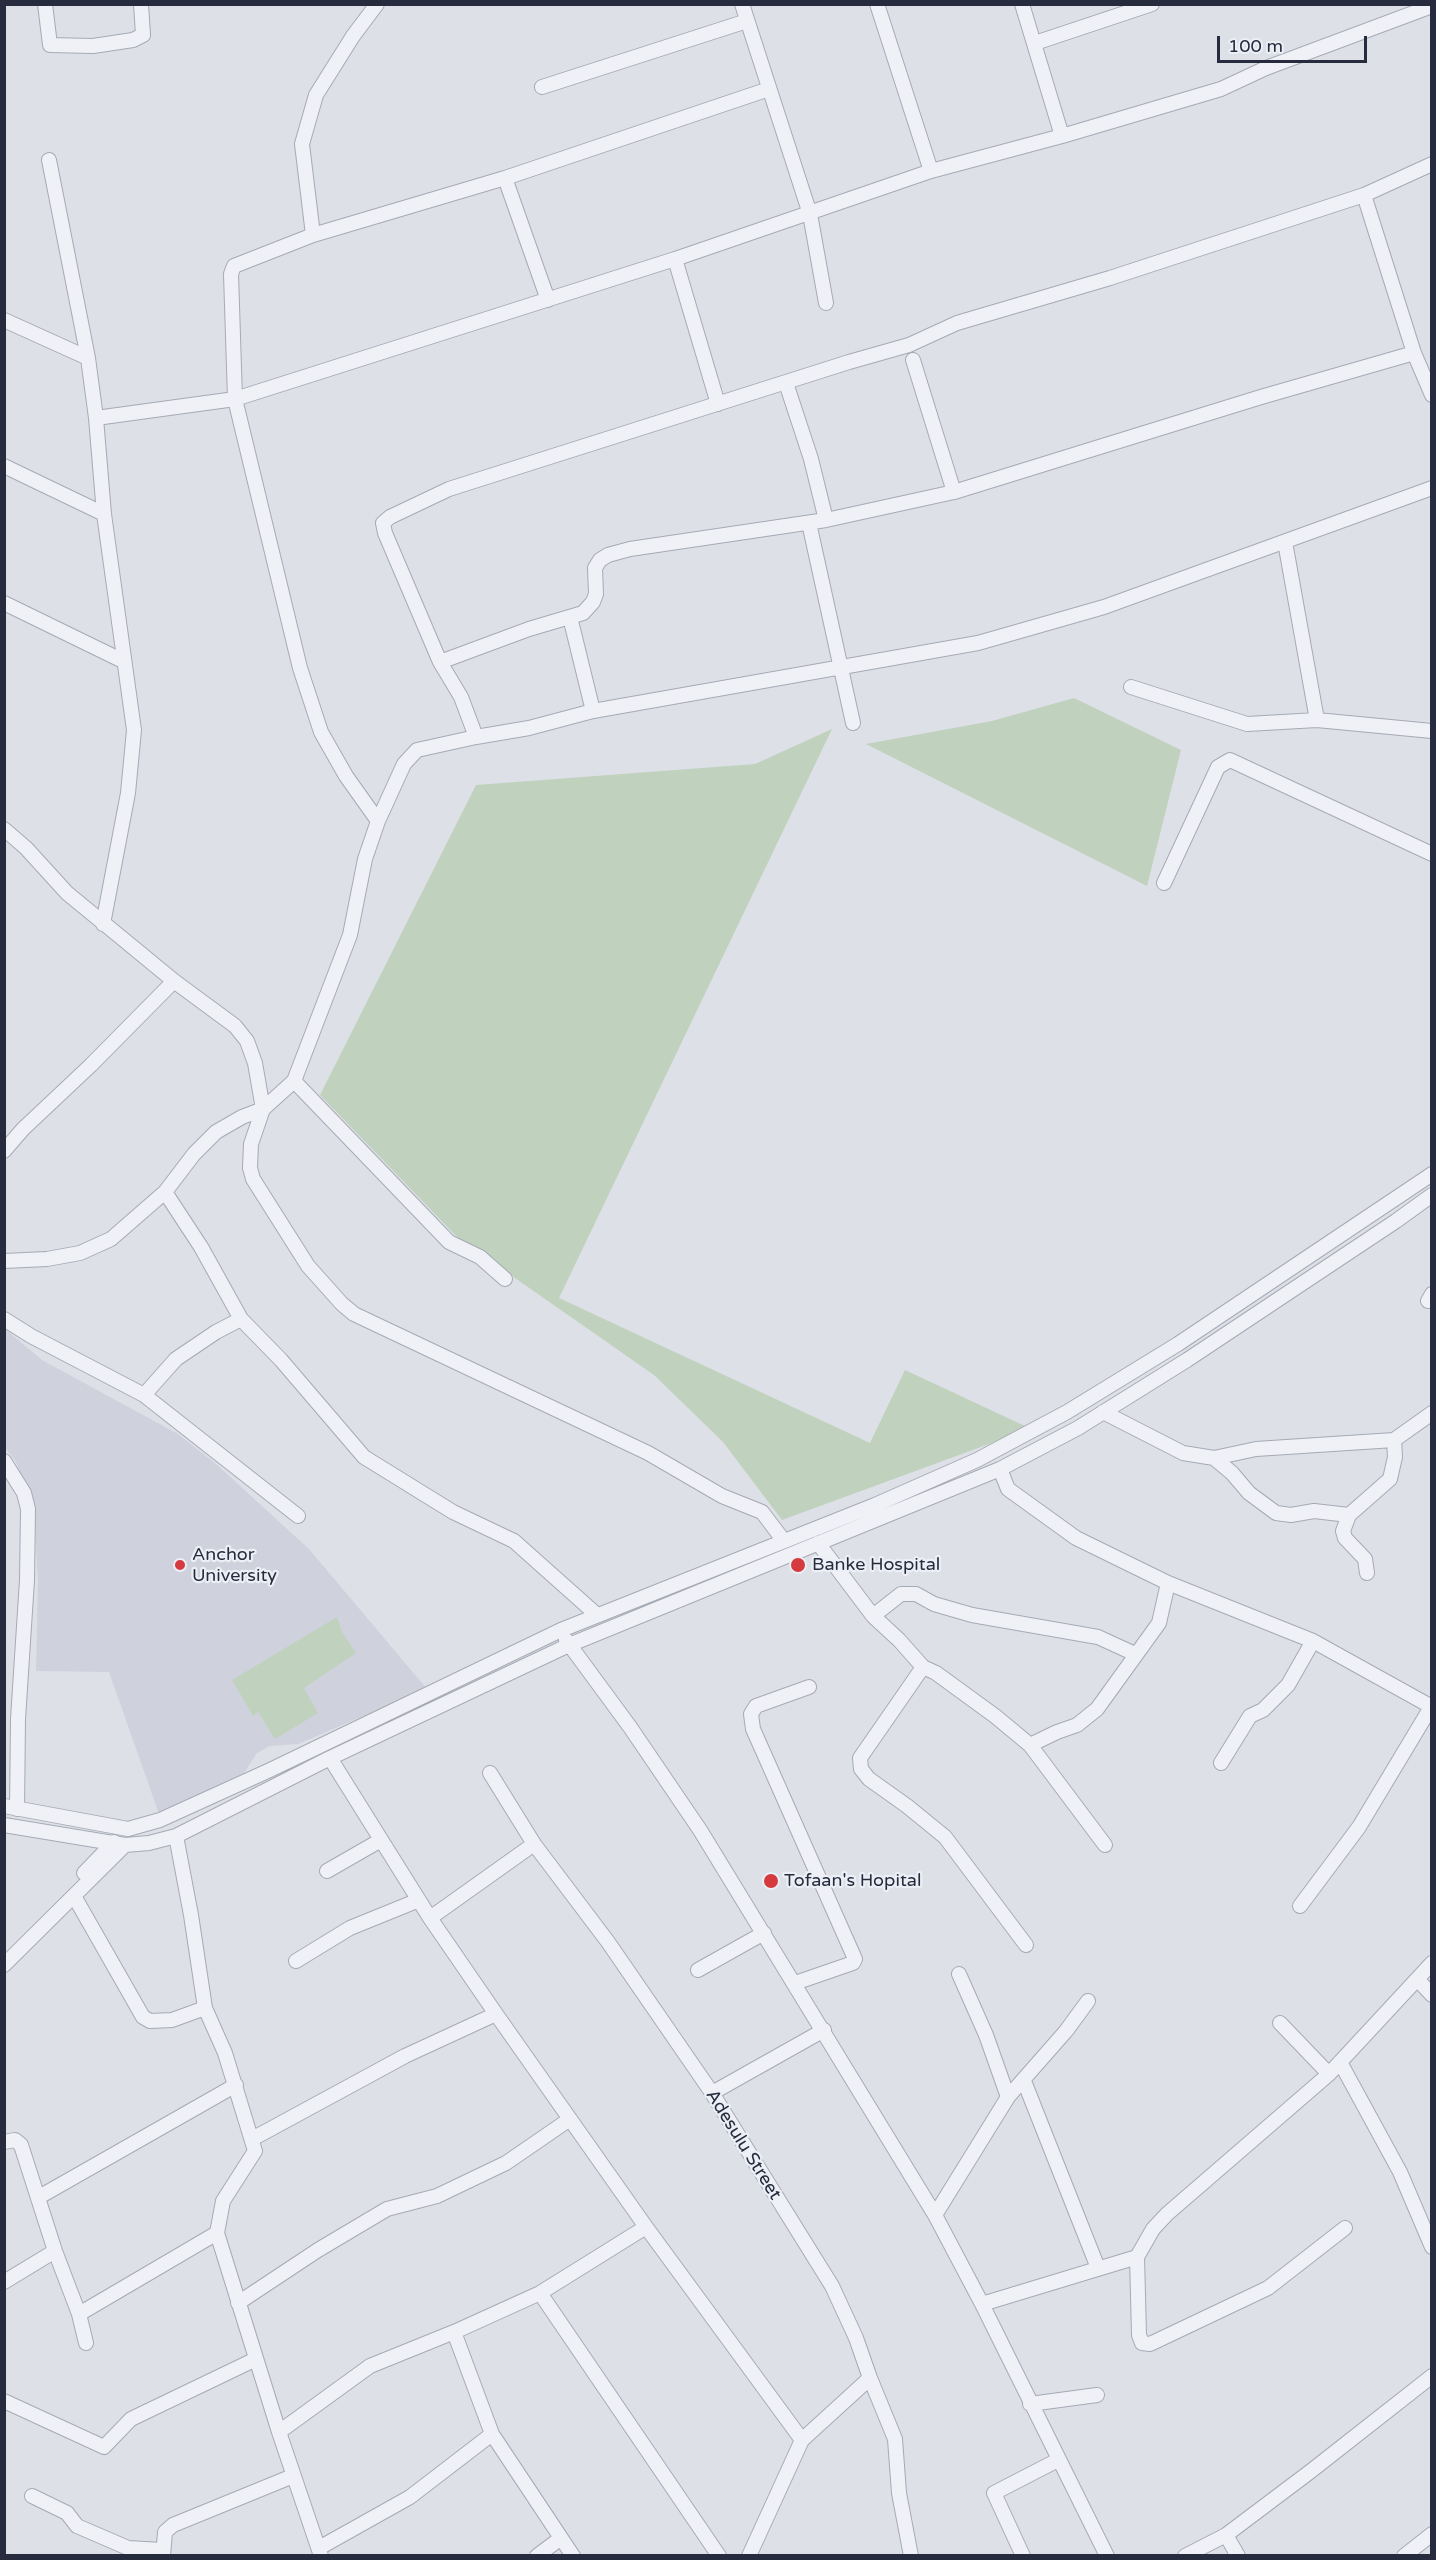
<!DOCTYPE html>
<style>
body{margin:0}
#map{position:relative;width:1436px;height:2560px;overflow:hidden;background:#dde0e7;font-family:"Varela Round",sans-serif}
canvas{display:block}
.frame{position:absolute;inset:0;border:6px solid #262c3e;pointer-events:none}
.scale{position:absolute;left:1217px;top:36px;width:150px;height:27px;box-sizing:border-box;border:3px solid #262c3e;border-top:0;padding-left:8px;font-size:18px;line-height:21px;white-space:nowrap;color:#262c3e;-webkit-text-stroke:4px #eceff5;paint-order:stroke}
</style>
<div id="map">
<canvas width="1436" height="2560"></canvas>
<div class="frame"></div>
<div class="scale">100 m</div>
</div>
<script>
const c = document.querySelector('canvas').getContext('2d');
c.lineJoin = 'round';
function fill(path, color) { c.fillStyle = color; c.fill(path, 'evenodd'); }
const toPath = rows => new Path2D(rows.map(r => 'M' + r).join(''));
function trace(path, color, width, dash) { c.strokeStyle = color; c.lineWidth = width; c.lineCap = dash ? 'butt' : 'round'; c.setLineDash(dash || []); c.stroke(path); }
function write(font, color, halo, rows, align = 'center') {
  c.font = font + ' "Varela Round",sans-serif'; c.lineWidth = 4.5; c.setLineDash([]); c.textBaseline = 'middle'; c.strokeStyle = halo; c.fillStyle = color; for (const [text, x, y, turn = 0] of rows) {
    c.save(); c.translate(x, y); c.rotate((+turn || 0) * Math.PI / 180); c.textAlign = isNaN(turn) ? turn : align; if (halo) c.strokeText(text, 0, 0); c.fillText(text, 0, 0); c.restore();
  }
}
fill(toPath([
 [4,1328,42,1360,178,1434,216,1464,309,1549,427,1689,298,1744,270,1746,257,1753,244,1773,159,1814,109,1672,36,1671,38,1581,34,1513,16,1462,5,1448]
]), '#cfd2dd');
fill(toPath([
 [1074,698,1181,750,1147,886,866,744,992,721],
 [832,729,559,1298,870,1443,905,1370,1027,1427,989,1444,782,1520,723,1442,654,1375,459,1239,320,1095,476,785,755,764],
 [337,1617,342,1632,356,1653,304,1688,318,1713,275,1739,258,1712,253,1716,232,1680]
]), '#c0d2bd');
const minor = toPath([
 [45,4,50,45,93,46,133,40,143,35,141,4],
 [742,4,810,214,826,303],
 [877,4,931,171],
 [1022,4,1062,136],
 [1035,43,1152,4],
 [542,87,747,21],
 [49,160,88,358,96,418,104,514,134,730,128,793,103,924],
 [505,178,548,300],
 [1364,195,1414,353,1432,395],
 [313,235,302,144,316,95,353,36,377,4],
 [675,259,718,404],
 [4,320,88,358],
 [913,360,954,492],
 [786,383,811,459,826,520],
 [96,418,235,399,675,259,931,171,1062,136,1221,89,1266,68,1432,6],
 [4,466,104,514],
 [809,523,853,723],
 [1285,542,1317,720],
 [4,603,123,661],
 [570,617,593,711],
 [440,662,529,629,583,613,593,602,596,594,595,568,600,560,608,555,630,549,826,520,954,492,1261,397,1414,353],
 [1131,687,1247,724,1317,720,1432,731],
 [476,737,461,697,440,662,385,533,383,523,390,517,449,489,849,362,909,345,957,323,1110,278,1364,195,1432,164],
 [378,821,346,776,321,732,300,668,235,399,231,274,234,266,313,235,505,178,769,89],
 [4,829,26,848,67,893,174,981,235,1026,247,1041,255,1063,263,1109,251,1144,250,1168,253,1179,308,1266,342,1304,354,1314,648,1453,722,1496,762,1512,784,1541],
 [1164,883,1218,767,1230,760,1432,854],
 [294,1081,449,1242,480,1257,505,1279],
 [4,1151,23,1129,91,1065,174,981],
 [165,1192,201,1247,241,1319,281,1360,364,1457,453,1512,514,1541,597,1615],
 [4,1261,47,1259,80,1253,111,1239,165,1192,194,1154,216,1132,242,1117,263,1109,294,1081,350,935,365,859,378,821,404,764,417,750,476,737,529,728,593,711,978,643,1104,607,1432,488],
 [1428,1301,1432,1294],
 [4,1319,31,1336,144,1395,298,1516],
 [144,1395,176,1359,216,1332,241,1319],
 [1103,1412,1183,1453,1214,1458,1256,1449,1394,1440,1432,1413],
 [1214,1458,1232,1473,1249,1493,1276,1513,1291,1515,1314,1511,1349,1515,1390,1479,1395,1457,1394,1440],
 [4,1461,24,1493,28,1509,27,1580,18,1719,17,1809],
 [1000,1469,1008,1489,1076,1538,1168,1583,1313,1641,1432,1707],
 [1349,1515,1343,1531,1345,1538,1365,1559,1367,1573],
 [818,1543,873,1616,899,1640,923,1667,936,1673,995,1716,1030,1745,1105,1845],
 [873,1616,901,1594,916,1594,934,1604,972,1615,1098,1637,1135,1654],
 [566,1640,630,1727,700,1830,935,2215,982,2304,1107,2556],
 [923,1667,860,1758,861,1769,869,1779,907,1806,945,1837,1026,1945],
 [1030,1745,1057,1732,1077,1725,1097,1709,1159,1623,1168,1583],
 [330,1758,430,1918,496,2014,646,2227,802,2440],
 [1221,1763,1250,1716,1263,1710,1288,1685,1313,1641],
 [490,1773,534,1844,608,1942,712,2093,832,2286,856,2338,870,2378,895,2439,899,2493,911,2556],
 [4,1806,128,1829,160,1820,270,1770,561,1630,875,1505,977,1460,1067,1412,1178,1344,1432,1174],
 [4,1825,125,1845,149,1843,176,1836,330,1758,569,1645,1000,1469,1078,1428,1187,1360,1396,1221,1432,1195],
 [176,1836,191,1915,205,2008,225,2053,255,2151,223,2201,217,2233,279,2432,321,2556],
 [327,1871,381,1840],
 [84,1873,114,1842],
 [74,1896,143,2017,150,2021,172,2020,205,2008],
 [1300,1906,1359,1827,1431,1707],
 [430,1918,534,1844],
 [296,1961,350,1928,419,1900],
 [4,1965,125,1845],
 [698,1970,764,1933],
 [959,1974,986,2035,1008,2097],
 [1417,1979,1432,1995],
 [795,1983,853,1963,855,1959,753,1729,751,1714,756,1706,809,1687],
 [1280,2023,1329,2074],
 [1340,2062,1400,2172,1432,2247],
 [1024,2081,1098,2268],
 [712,2093,824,2030],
 [252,2139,405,2056,496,2014],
 [4,2142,15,2140,21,2145,55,2251,79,2314,86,2343],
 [39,2197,236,2085],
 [935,2215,1008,2097,1066,2031,1088,2001],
 [1345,2228,1268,2288,1150,2344,1142,2343,1139,2335,1137,2257,1153,2229,1167,2214,1329,2074,1432,1963],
 [4,2282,55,2251],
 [540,2293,719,2556],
 [238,2303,318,2250,387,2209,437,2196,506,2163,570,2119],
 [982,2304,1137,2257],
 [79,2314,217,2233],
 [454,2332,492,2434,573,2556],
 [4,2401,104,2447,131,2419,256,2359],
 [1030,2404,1097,2395],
 [279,2432,370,2366,454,2332,540,2293,646,2227],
 [32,2496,67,2513,77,2526,128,2548,162,2550],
 [1226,2535,1238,2556],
 [319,2548,410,2497,492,2434],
 [163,2556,165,2532,173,2525,293,2476],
 [537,2556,561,2538],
 [749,2556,802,2440,870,2378],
 [1023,2556,994,2493,1058,2460],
 [1185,2556,1226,2535,1311,2471,1432,2376],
 [1404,2556,1432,2534]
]);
trace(minor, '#a6aab4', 16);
trace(minor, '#eff1f6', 14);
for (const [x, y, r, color] of [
 [180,1565,6,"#d43a3e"],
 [798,1565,8,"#d43a3e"],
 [771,1881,8,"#d43a3e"]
]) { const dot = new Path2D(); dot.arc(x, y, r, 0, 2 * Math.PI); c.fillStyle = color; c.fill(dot); trace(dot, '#eceff5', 2); }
write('18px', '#262c3e', '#eceff5', [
 ["Anchor",192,1555],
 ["University",192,1576],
 ["Banke Hospital",812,1565],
 ["Tofaan's Hopital",784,1881]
], 'left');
write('18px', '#262c3e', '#eceff5', [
 ["Adesulu Street",743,2145,58]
]);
</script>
